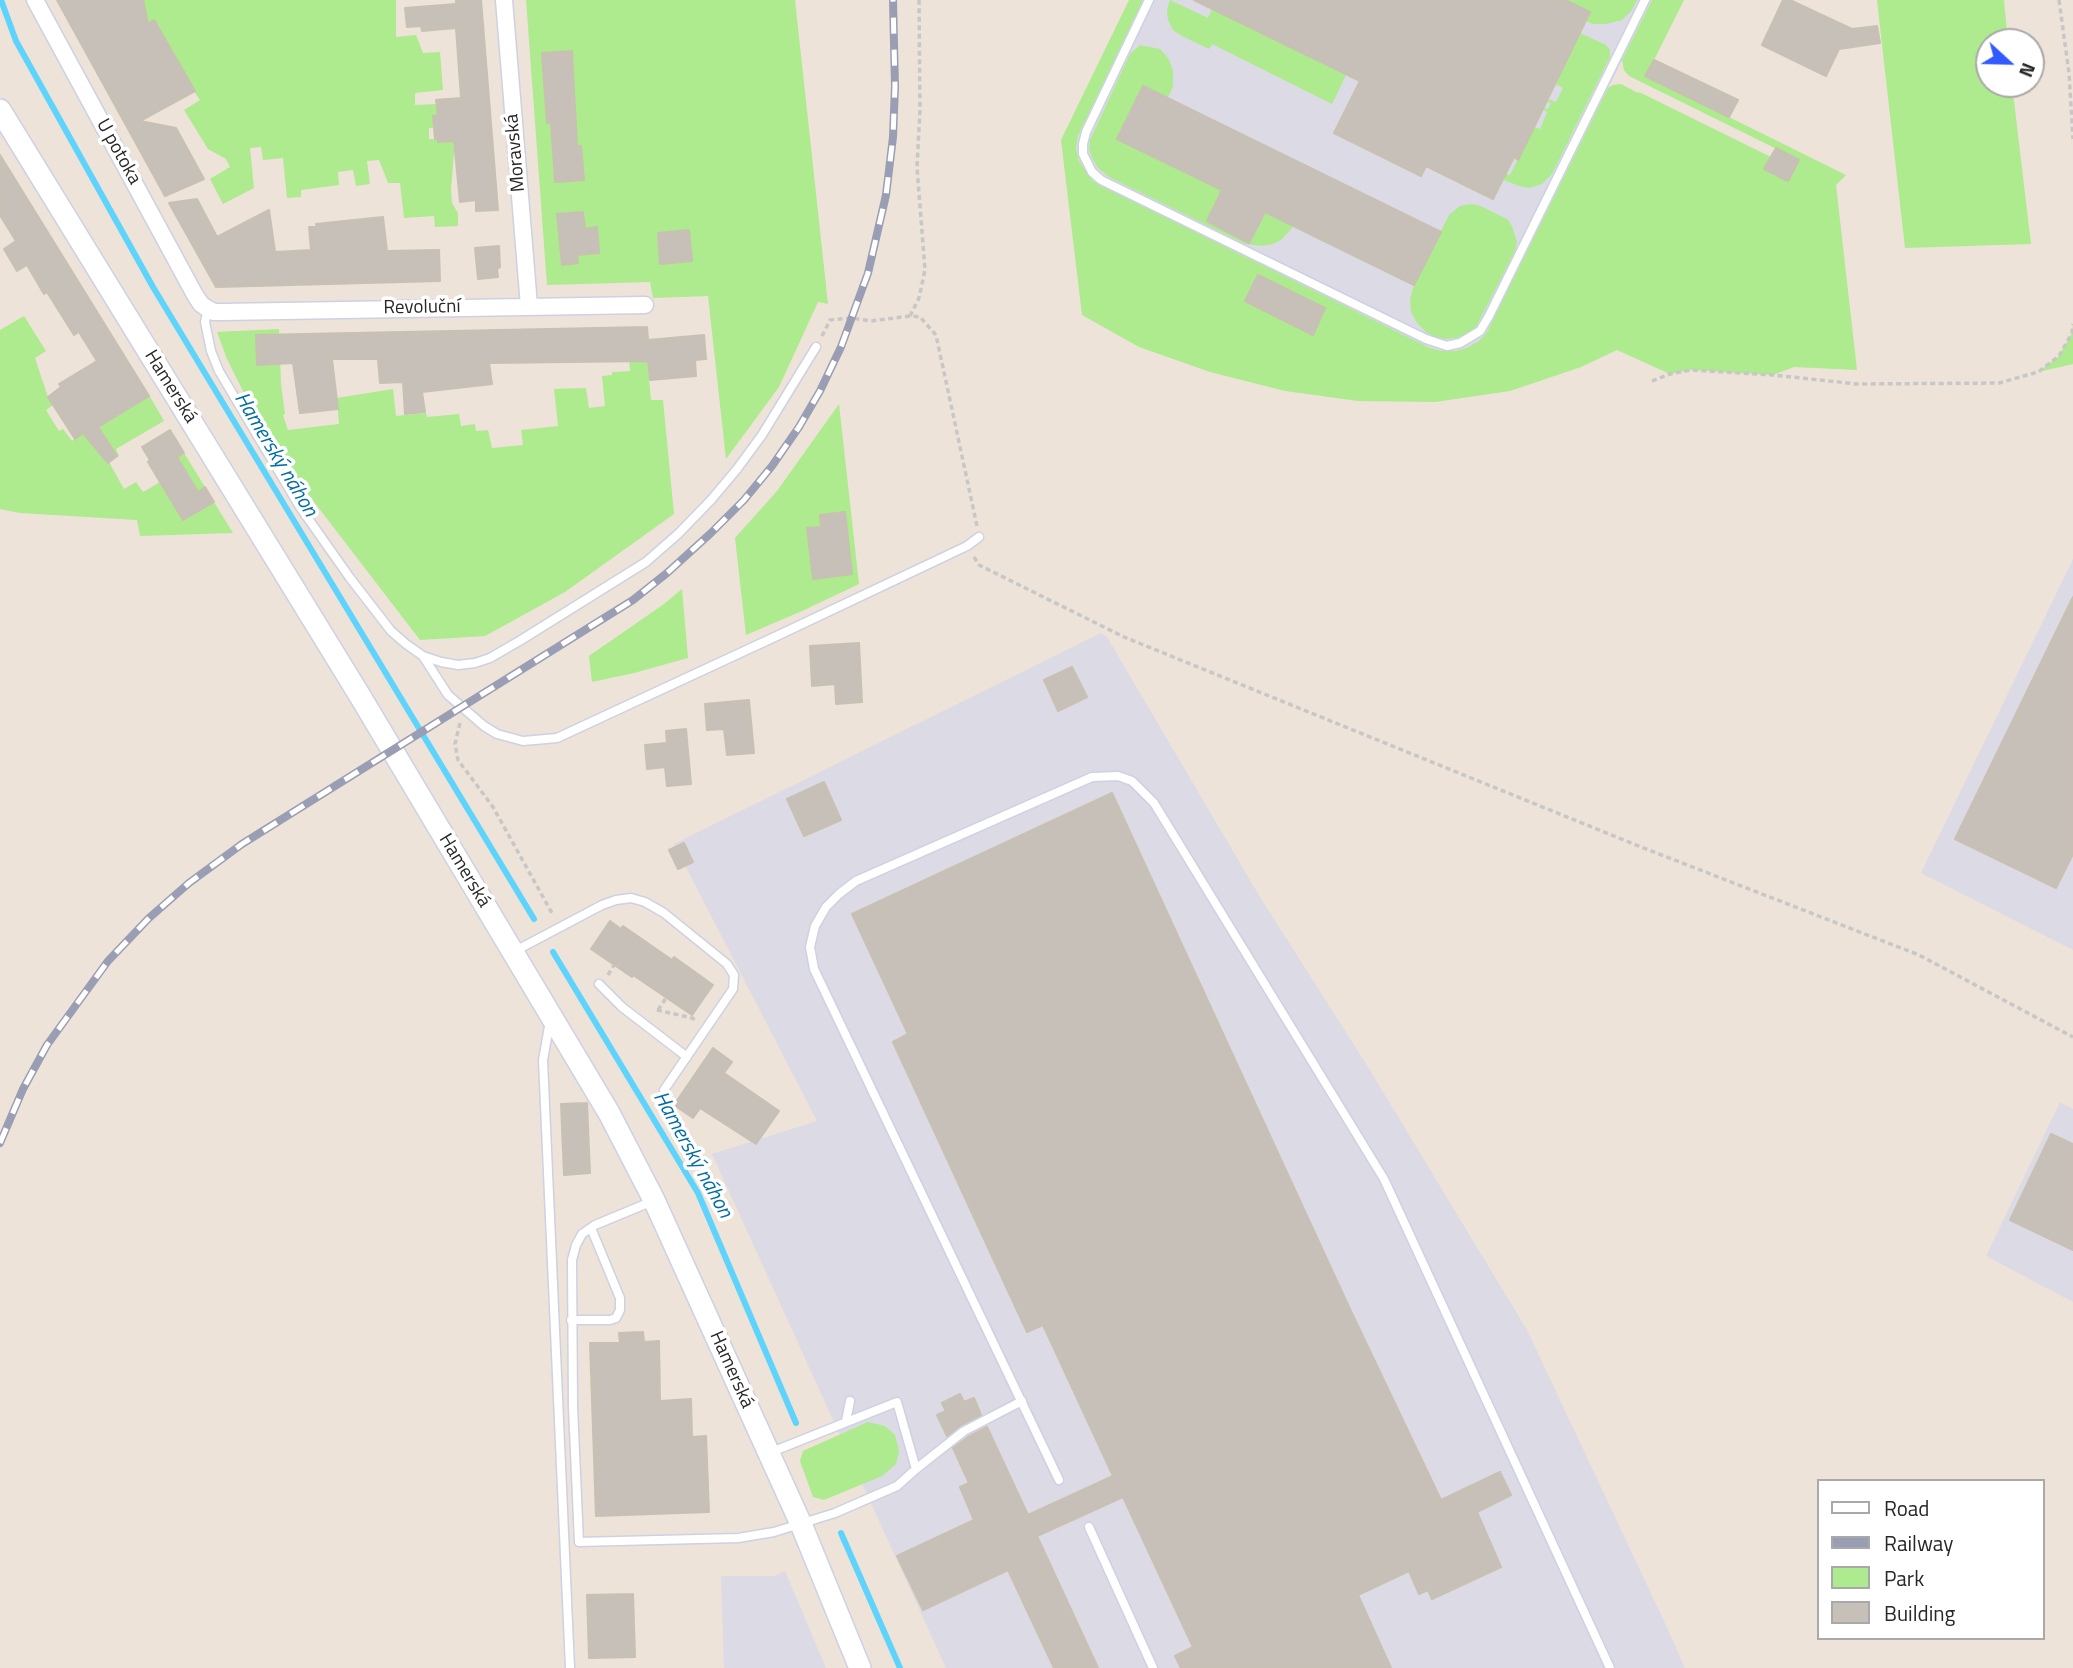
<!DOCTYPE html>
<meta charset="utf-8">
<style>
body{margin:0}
#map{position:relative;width:2073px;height:1668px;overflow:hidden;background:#ede3d8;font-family:"Titillium Web",sans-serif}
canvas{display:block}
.legend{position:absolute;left:1817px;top:1479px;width:228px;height:161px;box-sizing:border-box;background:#fff;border:2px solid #a9a9a9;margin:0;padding:9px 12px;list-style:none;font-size:21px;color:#282828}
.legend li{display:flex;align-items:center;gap:14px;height:35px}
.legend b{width:35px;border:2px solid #a9a9a9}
.north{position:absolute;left:1975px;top:28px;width:70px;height:70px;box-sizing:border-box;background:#fff;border:2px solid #a9a9a9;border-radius:50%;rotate:112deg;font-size:19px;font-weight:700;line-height:28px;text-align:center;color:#282828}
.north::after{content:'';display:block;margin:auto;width:24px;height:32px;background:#325aff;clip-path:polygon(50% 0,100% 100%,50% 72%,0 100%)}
</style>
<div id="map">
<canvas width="2073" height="1668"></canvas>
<ul class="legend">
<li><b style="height:9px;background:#fff"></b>Road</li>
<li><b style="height:9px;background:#9a9eb5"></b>Railway</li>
<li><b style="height:19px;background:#aeea8e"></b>Park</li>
<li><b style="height:19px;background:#c7c0b8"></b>Building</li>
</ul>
<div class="north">N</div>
</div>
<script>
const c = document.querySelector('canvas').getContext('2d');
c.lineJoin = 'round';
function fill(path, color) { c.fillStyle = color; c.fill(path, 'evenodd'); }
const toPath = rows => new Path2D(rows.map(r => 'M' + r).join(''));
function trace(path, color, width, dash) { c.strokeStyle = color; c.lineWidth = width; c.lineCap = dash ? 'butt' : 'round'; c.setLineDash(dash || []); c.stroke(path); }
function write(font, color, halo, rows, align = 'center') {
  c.font = font + ' "Titillium Web",sans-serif'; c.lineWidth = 7; c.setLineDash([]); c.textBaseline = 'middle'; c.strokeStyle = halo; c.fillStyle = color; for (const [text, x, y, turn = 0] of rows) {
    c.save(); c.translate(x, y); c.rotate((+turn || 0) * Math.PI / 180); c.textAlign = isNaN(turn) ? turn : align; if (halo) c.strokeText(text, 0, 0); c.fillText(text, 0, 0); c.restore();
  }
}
fill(toPath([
 [1143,0,1652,0,1487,332,1479,341,1466,348,1455,351,1442,351,1430,349,1101,187,1085,172,1079,161,1076,148,1078,136],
 [2073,559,2073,950,1921,873],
 [1101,633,1107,637,1260,897,1368,1067,1527,1330,1664,1621,1685,1668,946,1668,712,1154,817,1121,674,844],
 [2060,1102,2073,1109,2073,1302,1986,1256],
 [785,1571,826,1668,724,1668,721,1576,774,1576]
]), '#dcdae4');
fill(toPath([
 [121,0,396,0,396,37,416,35,423,53,440,52,443,90,415,93,415,105,437,104,440,127,429,128,429,139,438,139,438,142,455,141,451,189,452,203,458,213,458,226,435,227,434,216,404,218,400,183,388,183,379,160,367,161,370,184,356,186,353,170,338,172,339,185,301,190,301,197,287,198,283,158,263,160,261,147,250,148,254,188,223,204,210,179,230,167,226,159,208,149,184,110,200,100,148,24,146,11],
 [526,0,795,0,828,304,818,302,779,387,726,459,708,296,653,298,650,282,547,285],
 [1129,0,1143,0,1078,136,1076,148,1079,161,1093,181,1430,348,1442,351,1455,351,1466,348,1479,341,1487,332,1608,88,1613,85,1621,84,1638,93,1639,92,1771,157,1788,180,1799,160,1629,76,1624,70,1622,60,1652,0,1684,0,1646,76,1846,175,1836,185,1857,370,1794,367,1773,375,1691,370,1670,374,1617,350,1581,367,1510,391,1435,402,1358,401,1285,391,1210,372,1139,347,1082,315,1061,140],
 [1170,0,1208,18,1212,9,1346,75,1332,104,1212,44,1209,49,1182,36,1173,30,1168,20,1167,10],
 [1565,0,1637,0,1632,10,1622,20,1606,24,1593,24,1586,21],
 [1877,0,2004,0,2008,42,1989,42,1989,84,2012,84,2031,244,1905,248],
 [1580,33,1606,45,1610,50,1610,57,1552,174,1542,184,1530,188,1519,186,1504,180,1504,173,1510,175,1534,127,1540,129,1547,112,1542,109,1544,107,1548,109,1551,103,1546,101,1548,99,1556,102,1563,88,1555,84],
 [1140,45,1160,49,1168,58,1173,70,1173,86,1168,98,1118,139,1294,226,1281,240,1273,244,1263,246,1245,244,1109,177,1098,168,1092,158,1089,149,1090,140,1130,54],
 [1470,204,1478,205,1507,219,1512,226,1517,242,1515,251,1476,327,1467,334,1457,338,1446,339,1435,337,1426,332,1417,323,1411,312,1410,300,1413,288,1449,215,1460,206],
 [24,316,46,351,35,358,48,397,53,405,46,410,59,431,63,429,72,441,83,432,94,445,104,436,98,426,149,395,164,421,116,449,119,456,109,462,124,489,136,482,143,492,162,481,156,470,184,453,205,487,198,492,188,476,165,490,183,520,214,502,233,533,140,536,137,520,20,513,0,509,0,330],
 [2073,324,2073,364,2038,372,2059,356,2072,333],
 [279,329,281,384,285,414,283,415,288,430,339,424,337,398,393,389,396,416,426,413,427,417,459,414,461,426,475,424,476,431,488,430,492,448,523,445,521,430,558,426,554,389,586,388,589,408,605,406,602,376,612,375,612,372,630,371,629,358,647,357,651,400,663,400,674,514,565,592,485,636,420,640,275,451,256,417,227,359,217,332],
 [839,404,859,584,802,611,746,635,735,538,777,491],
 [682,589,688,658,634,673,592,682,589,656,664,604],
 [868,1422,885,1426,895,1435,899,1451,896,1464,882,1476,824,1500,813,1497,800,1461,803,1451]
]), '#aeea8e');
trace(toPath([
 [1,0,16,41,153,287,534,919],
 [553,952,698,1193,796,1423],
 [841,1533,900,1668]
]), '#5ed3fb', 6);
const building = toPath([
 [57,0,143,0,148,24,154,20,195,91,140,121,176,128,204,179,165,196,57,0],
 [456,0,481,0,498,210,476,211,476,200,460,202,454,141,438,142,438,139,435,139,433,116,438,115,436,100,461,98,456,28,422,31,421,26,407,27,405,8,456,4,456,0],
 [1194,0,1565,0,1590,12,1518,160,1514,157,1493,199,1426,166,1421,176,1334,133,1360,81,1194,0],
 [1783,0,1790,0,1852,29,1877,26,1880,43,1839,49,1826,76,1762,45,1783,0],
 [572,51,577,146,581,146,584,180,555,182,551,122,547,123,542,53,572,51],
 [1654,60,1738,100,1729,117,1645,76,1654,60],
 [1143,86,1441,232,1414,285,1265,212,1249,243,1207,221,1222,190,1117,139,1143,86],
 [1776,148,1799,160,1788,181,1764,169,1776,148],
 [0,155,149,396,98,427,117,456,108,463,83,433,75,439,48,397,61,387,59,384,97,361,79,332,74,335,47,292,44,294,27,265,17,271,4,249,16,241,0,215,0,155],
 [197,199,217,237,269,210,275,252,311,250,309,227,317,227,316,224,383,217,387,251,439,250,440,281,216,287,169,203,197,199],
 [583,212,585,229,597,227,599,253,577,255,578,263,562,265,557,214,583,212],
 [689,230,692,261,660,264,658,233,689,230],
 [499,246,500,267,497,269,498,277,478,279,475,248,499,246],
 [1258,275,1325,308,1313,335,1245,301,1258,275],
 [647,327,648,340,704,335,706,359,695,360,696,376,650,380,648,361,489,363,492,384,422,392,425,412,405,414,403,382,380,383,378,359,332,359,338,409,300,413,293,363,257,365,256,335,647,327],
 [170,430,184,453,177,457,198,492,205,487,214,502,183,520,148,462,150,460,142,447,170,430],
 [845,512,852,574,813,579,807,528,821,527,820,515,845,512],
 [2073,597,2073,854,2056,888,1955,839,2073,597],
 [859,643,862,702,836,704,835,684,812,686,810,646,859,643],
 [1072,667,1087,697,1058,711,1044,680,1072,667],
 [749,700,754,753,727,755,724,729,707,730,705,704,749,700],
 [686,729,691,784,667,786,665,767,647,769,645,745,667,743,666,731,686,729],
 [824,782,841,820,804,836,787,799,824,782],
 [1112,793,1349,1307,1441,1500,1500,1472,1511,1495,1477,1512,1501,1567,1432,1599,1428,1590,1419,1594,1409,1571,1358,1595,1391,1668,1181,1668,1175,1656,1193,1647,1123,1497,1037,1536,1098,1668,1054,1668,1008,1570,923,1610,897,1556,974,1520,960,1487,969,1483,953,1448,968,1437,987,1427,1028,1515,1113,1476,1043,1325,1027,1332,893,1042,908,1034,852,914,1112,793],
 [684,843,693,862,678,869,669,850,684,843],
 [610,921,621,929,623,926,672,960,674,957,713,985,692,1015,633,975,632,977,591,949,610,921],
 [713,1048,732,1062,724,1073,779,1111,756,1144,700,1108,693,1118,674,1105,713,1048],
 [587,1103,590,1173,564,1175,561,1104,587,1103],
 [2051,1134,2073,1144,2073,1250,2010,1220,2051,1134],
 [643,1332,644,1342,659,1341,660,1401,691,1399,692,1437,706,1436,709,1512,596,1516,590,1343,620,1343,619,1333,643,1332],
 [960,1394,964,1402,974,1398,981,1415,961,1425,947,1436,937,1415,946,1411,942,1403,960,1394],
 [633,1594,635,1657,589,1658,587,1595,633,1594]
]);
fill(building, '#c7c0b8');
trace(building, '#c8c0b2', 2);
const service = toPath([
 [1149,0,1086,132,1083,144,1083,154,1092,172,1101,180,1426,339,1447,346,1460,343,1480,331,1489,316,1645,0],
 [208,309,205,322,211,351,219,371,300,507,350,578,391,631,406,644,423,656,441,662,458,665,475,663,490,658,521,640,646,562,678,534,711,500,737,469,762,435,816,347],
 [423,656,448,695,484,726,497,734,523,741,557,738,781,634,967,546,979,537],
 [515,951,602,905,616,900,631,898,645,902,664,913,727,964,734,975,733,989,664,1090],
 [599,984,622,1007,687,1057],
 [550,1021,543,1060,570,1668],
 [653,1201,595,1225,582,1234,576,1245,572,1260,573,1407,579,1542,738,1538,774,1532,835,1513,897,1486,916,1469,897,1402,769,1453],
 [571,1320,610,1320,616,1318,620,1310,620,1298,591,1228],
 [846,1421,850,1401],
 [916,1469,964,1431,1022,1401],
 [1059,1480,814,969,810,947,815,926,826,907,839,894,856,881,1092,777,1118,776,1132,781,1154,803,1384,1179,1610,1668],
 [1089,1527,1153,1668]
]);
const minor = toPath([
 [35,0,195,295,201,304,208,309,214,312,223,312,645,305],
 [504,0,529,306]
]);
const tertiary = toPath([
 [0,110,360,696,609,1113,654,1200,801,1524,860,1668]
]);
trace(service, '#cdd1e3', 11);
trace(minor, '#cdd1e3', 19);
trace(tertiary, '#cdd1e3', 24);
trace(toPath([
 [2059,0,2069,73,2073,139],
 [910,316,919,298,925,270,917,167,920,110,919,0],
 [822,336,830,320,852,318,871,321,910,316,920,317,936,335,977,526],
 [1652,381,1670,374,1691,370,1773,375,1857,384,1999,383,2038,372,2059,356,2072,333,2073,324],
 [974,557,979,565,1124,637,1641,847,1919,955,2073,1037],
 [460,723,455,744,458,760,493,807,553,915],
 [608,975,614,965],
 [657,1010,692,1018,697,1021],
 [658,1010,666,998]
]), '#c7c7c7', 3.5, [5, 3.5]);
trace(service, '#fff', 8);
trace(minor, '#fff', 16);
trace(tertiary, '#fff', 21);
const rail = toPath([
 [0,1143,23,1089,47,1045,108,961,149,918,189,883,242,844,633,600,667,573,711,533,744,500,772,466,799,427,820,391,841,347,868,273,886,195,893,137,895,86,893,0]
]);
trace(rail, '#9a9eb5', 8);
trace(rail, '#fff', 5, [16]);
write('19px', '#282828', '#fff', [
 ["U potoka",118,152,61],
 ["Moravská",516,153,-95],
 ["Revoluční",422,308,-1],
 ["Hamerská",170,387,58],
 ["Hamerská",464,871,59],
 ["Hamerská",731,1370,66]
]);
write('italic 21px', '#006da4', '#fff', [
 ["Hamerský náhon",275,455,59],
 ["Hamerský náhon",692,1155,61]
]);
</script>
